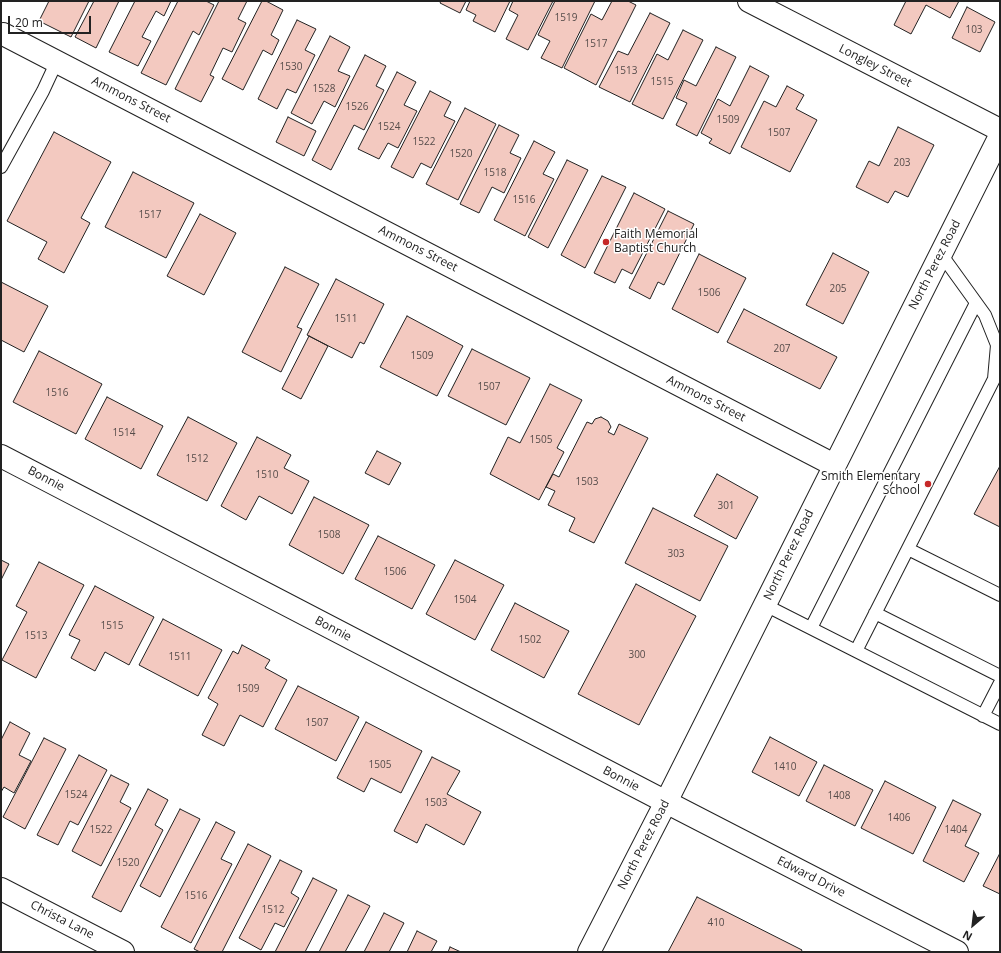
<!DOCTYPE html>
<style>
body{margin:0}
#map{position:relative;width:1001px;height:953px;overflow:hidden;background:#fff;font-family:"Open Sans",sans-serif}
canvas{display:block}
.frame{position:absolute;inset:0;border:2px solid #222;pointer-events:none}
.north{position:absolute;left:953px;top:905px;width:40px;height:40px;-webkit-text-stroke:3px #fff;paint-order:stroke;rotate:208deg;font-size:11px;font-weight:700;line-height:16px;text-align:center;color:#222}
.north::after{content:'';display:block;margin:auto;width:14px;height:18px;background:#222;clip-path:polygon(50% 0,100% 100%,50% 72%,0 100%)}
.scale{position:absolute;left:8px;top:16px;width:83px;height:18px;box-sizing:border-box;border:2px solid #222;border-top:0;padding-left:5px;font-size:12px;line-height:14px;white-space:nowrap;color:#222;-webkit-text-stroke:3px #fff;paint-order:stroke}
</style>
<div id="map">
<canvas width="1001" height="953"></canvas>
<div class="frame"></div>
<div class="north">N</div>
<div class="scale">20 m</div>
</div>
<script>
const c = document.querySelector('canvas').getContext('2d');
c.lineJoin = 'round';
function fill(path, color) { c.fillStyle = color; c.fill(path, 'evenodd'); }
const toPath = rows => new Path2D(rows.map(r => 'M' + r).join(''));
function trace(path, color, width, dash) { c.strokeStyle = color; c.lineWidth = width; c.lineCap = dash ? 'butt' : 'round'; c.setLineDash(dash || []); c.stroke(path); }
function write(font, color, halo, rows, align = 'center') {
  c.font = font + ' "Open Sans",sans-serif'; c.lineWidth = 3; c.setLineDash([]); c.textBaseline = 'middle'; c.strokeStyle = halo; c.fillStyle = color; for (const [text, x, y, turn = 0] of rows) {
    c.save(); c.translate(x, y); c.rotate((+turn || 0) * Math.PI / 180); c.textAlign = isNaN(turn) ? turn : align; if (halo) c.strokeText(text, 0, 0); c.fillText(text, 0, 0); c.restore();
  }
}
const building = toPath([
 [49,1,89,1,71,37,39,21,49,1],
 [94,1,119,1,96,48,75,37,94,1],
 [135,1,171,1,164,16,156,11,142,37,151,41,138,66,109,52,135,1],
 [178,1,206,1,214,5,199,35,193,31,166,85,141,73,178,1],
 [219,1,247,1,238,19,246,23,232,52,223,48,210,75,214,77,201,102,175,89,219,1],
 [262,1,266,1,283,10,271,35,279,40,272,55,263,50,243,90,222,79,262,1],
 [441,1,466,1,460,13,440,3,441,1],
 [470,1,510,1,495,32,473,21,476,15,466,10,470,1],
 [513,1,553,1,528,50,506,39,518,15,509,10,513,1],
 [555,1,595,1,562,68,541,58,550,41,538,35,555,1],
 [612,1,628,1,636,5,596,85,564,68,591,14,602,20,612,1],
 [906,1,959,1,950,18,926,5,911,34,894,25,906,1],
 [967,7,995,22,980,52,952,38,967,7],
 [650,13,670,23,630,102,599,87,618,51,628,55,650,13],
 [297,20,316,29,305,50,315,55,296,93,287,89,277,109,258,99,297,20],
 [683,30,703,40,663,119,632,104,657,54,668,60,683,30],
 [330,36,350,47,338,71,350,76,335,107,324,101,312,124,291,113,330,36],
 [716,47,736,57,697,136,676,125,687,103,676,98,684,80,696,86,716,47],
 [365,55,386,66,376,86,384,90,364,130,354,125,331,170,312,160,365,55],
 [750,66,769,76,730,154,709,143,712,139,701,133,718,99,730,106,750,66],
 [397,72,416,82,404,105,417,111,398,148,388,143,379,159,358,149,397,72],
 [787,86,804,95,796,109,817,120,790,172,741,147,764,101,776,107,787,86],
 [430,91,451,102,444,116,455,121,431,168,421,163,413,178,391,167,430,91],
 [465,108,496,124,458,200,426,184,465,108],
 [288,117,316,131,304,156,276,142,288,117],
 [499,125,519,135,510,153,521,158,504,193,492,187,479,213,460,204,499,125],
 [898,127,934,145,908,197,895,191,888,203,856,187,869,161,879,166,898,127],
 [54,132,111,162,81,218,90,223,64,273,38,259,47,242,7,221,54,132],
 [534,141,555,152,543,174,554,179,525,236,494,220,534,141],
 [567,160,588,170,548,248,528,237,567,160],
 [133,172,194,203,166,258,105,227,133,172],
 [602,176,626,187,585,268,561,255,602,176],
 [634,193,665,209,632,274,622,269,615,283,594,273,634,193],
 [668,211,694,224,664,285,658,282,650,299,629,288,668,211],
 [200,214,236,233,204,295,167,276,200,214],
 [833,253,869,272,843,324,806,305,833,253],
 [699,254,746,278,718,333,672,309,699,254],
 [285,267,319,284,297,327,302,329,281,372,242,352,285,267],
 [336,279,384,304,364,344,360,342,352,358,307,335,336,279],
 [1,282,48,306,24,352,1,340,1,282],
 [744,309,837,357,820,389,727,342,744,309],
 [407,316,463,346,437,396,380,367,407,316],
 [309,336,328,346,301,399,282,389,309,336],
 [472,349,530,378,506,425,448,396,472,349],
 [39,351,102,384,76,434,13,402,39,351],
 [550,384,582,400,557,448,564,452,539,500,490,474,508,437,520,443,550,384],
 [107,397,163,426,141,469,85,439,107,397],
 [188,417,237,443,207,501,157,475,188,417],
 [601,417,608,421,611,427,608,432,614,435,619,424,648,438,594,543,569,531,575,518,548,505,555,491,546,487,553,474,559,477,587,422,592,424,595,419,601,417],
 [257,437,291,455,284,468,309,481,292,514,259,496,246,520,221,506,257,437],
 [377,451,401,463,389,485,365,473,377,451],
 [1000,466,1000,527,974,514,1000,466],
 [717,474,758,497,736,539,694,516,717,474],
 [314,497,369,525,343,574,289,545,314,497],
 [653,508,728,546,700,601,625,563,653,508],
 [378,536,435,565,412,609,355,579,378,536],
 [1,560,9,564,1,580,1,560],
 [455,560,504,585,475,640,426,614,455,560],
 [39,562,84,585,36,678,2,660,27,612,16,606,39,562],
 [636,584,696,616,639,725,578,694,636,584],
 [95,586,154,617,129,665,105,652,95,671,71,658,80,640,69,635,95,586],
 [515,603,569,631,544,678,491,650,515,603],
 [163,619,222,650,198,696,139,665,163,619],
 [242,645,270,660,265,668,287,680,263,727,240,715,224,746,202,735,218,704,208,698,233,651,238,654,242,645],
 [298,686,359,717,336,761,275,729,298,686],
 [10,722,30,733,19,755,31,761,14,793,4,787,1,792,1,740,10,722],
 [366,722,422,751,401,793,371,778,364,792,337,778,366,722],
 [770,737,817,762,799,796,752,772,770,737],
 [44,738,66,749,25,829,3,817,44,738],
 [79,755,107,770,78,825,70,821,58,845,37,835,79,755],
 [432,757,460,771,447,794,481,812,464,845,426,824,417,843,394,831,432,757],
 [824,765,873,790,855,826,806,801,824,765],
 [111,775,129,784,120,802,131,808,101,866,72,851,111,775],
 [885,781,936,807,913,854,861,828,885,781],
 [148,789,168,800,155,825,163,830,121,912,92,897,148,789],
 [953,800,981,814,965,846,979,853,964,882,923,861,953,800],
 [180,809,200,819,160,897,140,886,180,809],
 [216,822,235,832,221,859,232,864,191,943,161,927,216,822],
 [248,844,271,856,222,952,200,952,194,949,248,844],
 [1000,853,1000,894,983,886,1000,853],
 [280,860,302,871,291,893,299,898,284,927,275,923,261,950,239,938,280,860],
 [313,878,337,890,305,952,275,952,313,878],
 [348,895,370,906,345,952,319,952,348,895],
 [697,897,802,950,801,952,668,952,697,897],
 [384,913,404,923,389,952,364,952,384,913],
 [417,931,437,941,431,952,407,952,417,931],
 [450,947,461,952,448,952,450,947]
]);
fill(building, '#f3c9c0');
trace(building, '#222', 1);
const service = toPath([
 [1,167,43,91,57,61],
 [908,549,1000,595],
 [765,605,1000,724],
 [875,613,1000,676],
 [811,628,976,303],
 [856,651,994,379,997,345,985,315,941,254],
 [983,716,1000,683]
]);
const minor = toPath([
 [749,1,1000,130],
 [3,34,834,465],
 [1,456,666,802,957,952],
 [1,889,123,952]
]);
const tertiary = toPath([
 [589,952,666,802,1000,136]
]);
trace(service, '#222', 14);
trace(minor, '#222', 24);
trace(tertiary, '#222', 24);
trace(service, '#fff', 12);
trace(minor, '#fff', 22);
trace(tertiary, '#fff', 22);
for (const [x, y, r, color] of [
 [606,242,4,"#c62828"],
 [928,484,4,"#c62828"]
]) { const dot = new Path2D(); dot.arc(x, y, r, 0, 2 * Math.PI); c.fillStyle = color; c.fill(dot); trace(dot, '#fff', 1.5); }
write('10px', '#564c4a', null, [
 ["1519",566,18],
 ["103",974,30],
 ["1517",596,44],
 ["1530",291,67],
 ["1513",626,71],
 ["1515",662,82],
 ["1528",324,89],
 ["1526",357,107],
 ["1509",728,120],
 ["1524",389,127],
 ["1507",779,133],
 ["1522",424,142],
 ["1520",461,154],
 ["203",902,163],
 ["1518",495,173],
 ["1516",524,200],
 ["1517",150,215],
 ["205",838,289],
 ["1506",709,293],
 ["1511",346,319],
 ["207",782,349],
 ["1509",422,356],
 ["1507",489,387],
 ["1516",57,393],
 ["1514",124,433],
 ["1505",541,440],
 ["1512",197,459],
 ["1510",267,475],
 ["1503",587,482],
 ["301",726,506],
 ["1508",329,535],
 ["303",676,554],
 ["1506",395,572],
 ["1504",465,600],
 ["1515",112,626],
 ["1513",36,636],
 ["1502",530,640],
 ["300",637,655],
 ["1511",180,657],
 ["1509",248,689],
 ["1507",317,723],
 ["1505",380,765],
 ["1410",785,767],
 ["1524",76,795],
 ["1408",839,796],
 ["1503",436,803],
 ["1406",899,818],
 ["1522",101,830],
 ["1404",956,830],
 ["1520",128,863],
 ["1516",196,896],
 ["1512",273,910],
 ["410",716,923]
]);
write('12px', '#222', '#fff', [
 ["Longley Street",875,66,27],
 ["Ammons Street",131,100,27],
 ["Ammons Street",418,249,27],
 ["North Perez Road",935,265,-63],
 ["Ammons Street",706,399,27],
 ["Bonnie",46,479,28],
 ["North Perez Road",789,555,-64],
 ["Bonnie",333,629,28],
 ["Bonnie",621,779,28],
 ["North Perez Road",644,845,-63],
 ["Edward Drive",811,877,27],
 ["Christa Lane",62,920,27]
]);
write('12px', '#222', '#fff', [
 ["Faith Memorial",614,235],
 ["Baptist Church",614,249],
 ["Smith Elementary",920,477,"right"],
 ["School",920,491,"right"]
], 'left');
</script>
